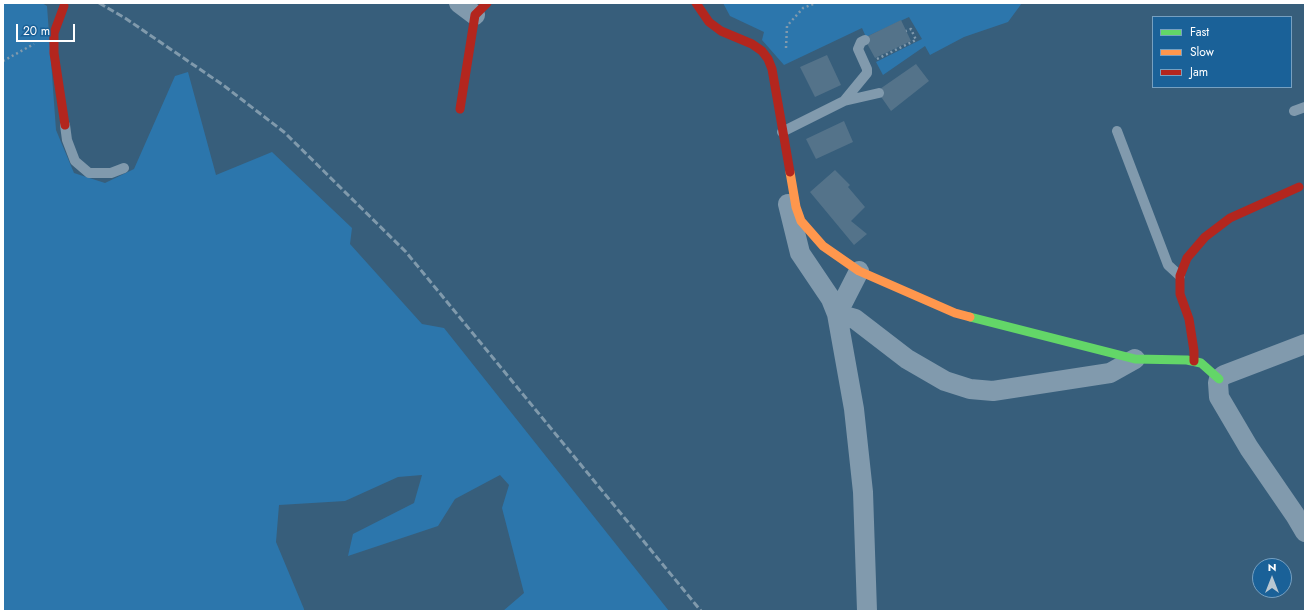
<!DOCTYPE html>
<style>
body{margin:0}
#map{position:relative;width:1308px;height:614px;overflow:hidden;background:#375e7b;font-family:Jost,sans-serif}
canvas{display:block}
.frame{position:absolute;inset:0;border:4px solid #fff;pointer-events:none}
.legend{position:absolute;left:1152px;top:16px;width:140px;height:72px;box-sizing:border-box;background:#1a6198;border:1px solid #76a0c1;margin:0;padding:5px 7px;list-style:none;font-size:12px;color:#fff}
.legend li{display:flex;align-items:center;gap:8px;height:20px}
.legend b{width:20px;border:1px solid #76a0c1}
.north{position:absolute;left:1252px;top:558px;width:40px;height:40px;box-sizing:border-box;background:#1a6198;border:1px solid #76a0c1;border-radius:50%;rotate:0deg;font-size:11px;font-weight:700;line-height:16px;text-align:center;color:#fff}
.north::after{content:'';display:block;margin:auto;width:14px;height:18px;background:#b9c7d1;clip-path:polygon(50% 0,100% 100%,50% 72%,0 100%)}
.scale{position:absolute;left:16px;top:24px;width:59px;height:18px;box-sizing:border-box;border:2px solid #fff;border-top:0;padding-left:5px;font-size:12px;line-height:14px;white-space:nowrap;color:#fff;-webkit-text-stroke:3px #1a6198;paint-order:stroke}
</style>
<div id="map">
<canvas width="1308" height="614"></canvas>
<div class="frame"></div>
<ul class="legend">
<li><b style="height:5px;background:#63d668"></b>Fast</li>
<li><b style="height:5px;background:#ff974d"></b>Slow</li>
<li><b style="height:5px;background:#b3261e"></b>Jam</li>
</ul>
<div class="north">N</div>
<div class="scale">20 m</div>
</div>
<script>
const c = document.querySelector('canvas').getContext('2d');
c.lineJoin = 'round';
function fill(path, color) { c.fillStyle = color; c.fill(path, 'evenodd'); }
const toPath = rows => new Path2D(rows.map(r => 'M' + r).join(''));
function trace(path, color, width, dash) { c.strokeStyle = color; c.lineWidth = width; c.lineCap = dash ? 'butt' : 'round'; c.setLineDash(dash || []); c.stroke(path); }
fill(toPath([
 [3,3,42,3,47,6,56,130,74,173,105,183,134,169,175,76,188,72,216,175,272,152,352,228,350,244,422,324,444,328,669,611,503,611,524,593,502,508,509,485,500,475,455,499,438,526,348,556,353,534,414,503,422,475,398,477,345,501,279,505,276,542,304,609,304,611,3,611],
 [723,3,1022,3,1008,22,964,37,930,55,925,46,883,75,876,62,922,39,909,17,866,37,862,28,784,65,762,40,764,32,730,16]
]), '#2c76ac');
fill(toPath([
 [901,20,911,41,875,58,864,38],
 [827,55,841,85,815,97,800,67],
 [916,64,929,81,891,111,877,91],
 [844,121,853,142,816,159,806,139],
 [835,170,850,185,848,187,865,207,851,221,867,234,854,245,810,192]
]), '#54738a');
trace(toPath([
 [786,48,787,26,803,8,816,3],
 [877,59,916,40,911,29,906,31],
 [3,61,34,44]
]), '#819aad', 2.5, [2, 3]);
trace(toPath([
 [844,101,879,93],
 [1294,111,1305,107],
 [65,125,67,140,75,161,89,173,111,173,124,168],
 [1117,131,1168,265,1180,276],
 [782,132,844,101,867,73,867,69,858,49,861,42,865,40]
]), '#819aad', 10);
trace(toPath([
 [459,3,475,15],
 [788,204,800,253,831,299,837,314,854,409,863,492,867,611],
 [859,271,837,314,855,319,907,359,945,381,970,389,993,391,1110,373,1135,359],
 [1305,344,1224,375,1219,379,1218,383,1219,397,1249,448,1295,515,1305,532]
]), '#819aad', 20);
trace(toPath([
 [970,317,1135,359,1187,360,1201,363,1219,379]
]), '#63d668', 9);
trace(toPath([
 [790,172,796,207,801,221,823,246,859,271,955,313,970,317]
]), '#ff974d', 9);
trace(toPath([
 [696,3,709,22,721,31,752,44,762,51,768,59,772,69,790,172],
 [64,6,54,33,54,53,65,125],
 [460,109,475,15,487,3],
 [1194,361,1194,351,1189,319,1180,294,1180,276,1187,258,1205,237,1230,218,1299,187]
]), '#b3261e', 9);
trace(toPath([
 [99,3,125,18,223,85,284,132,406,252,701,611]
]), '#809aac', 3, [7, 3]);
</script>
